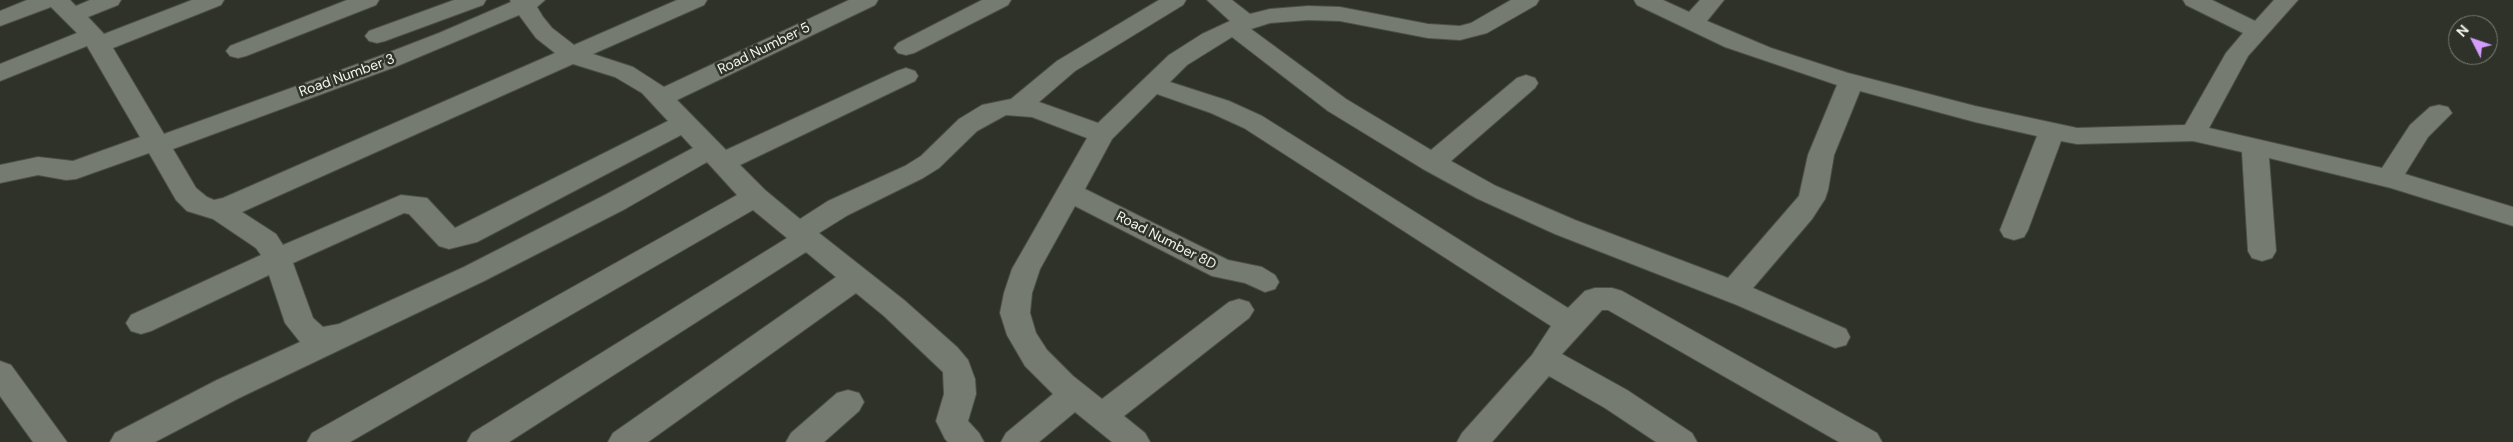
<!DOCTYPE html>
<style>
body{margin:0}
#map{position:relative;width:2513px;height:442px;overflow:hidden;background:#2e3229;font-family:"DM Sans",sans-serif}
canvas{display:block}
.north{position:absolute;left:2448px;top:15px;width:50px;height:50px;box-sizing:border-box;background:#2e3229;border:1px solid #7c8078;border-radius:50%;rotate:311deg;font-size:14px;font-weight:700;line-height:20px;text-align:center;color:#f2f5ef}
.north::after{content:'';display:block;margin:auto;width:18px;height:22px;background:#d49cfc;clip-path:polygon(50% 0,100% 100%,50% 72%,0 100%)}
</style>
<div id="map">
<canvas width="2513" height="442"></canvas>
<div class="north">N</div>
</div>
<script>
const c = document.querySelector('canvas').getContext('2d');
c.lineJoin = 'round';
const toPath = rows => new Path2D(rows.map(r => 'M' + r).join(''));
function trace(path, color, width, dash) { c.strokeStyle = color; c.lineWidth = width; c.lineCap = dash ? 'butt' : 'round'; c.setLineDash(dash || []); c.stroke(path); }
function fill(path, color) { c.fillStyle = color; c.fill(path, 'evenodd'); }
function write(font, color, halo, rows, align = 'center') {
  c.font = font + ' "DM Sans",sans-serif'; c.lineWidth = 5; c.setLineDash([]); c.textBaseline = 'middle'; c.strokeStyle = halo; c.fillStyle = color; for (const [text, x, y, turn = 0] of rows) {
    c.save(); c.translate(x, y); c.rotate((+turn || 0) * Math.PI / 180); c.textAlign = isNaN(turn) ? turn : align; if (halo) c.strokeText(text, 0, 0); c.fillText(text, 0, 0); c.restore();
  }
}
const minor = toPath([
 [27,0,70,0,76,6,90,0,121,0,118,5,88,17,104,34,192,0,224,0,221,5,113,48,164,134,377,57,439,33,511,2,510,0,545,0,537,7,543,17,552,28,574,45,677,0,707,0,704,5,593,54,633,67,664,87,849,0,878,0,875,5,677,100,726,150,897,71,906,68,915,71,918,76,915,81,740,165,765,190,800,219,828,201,905,166,921,156,959,119,982,105,1011,99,1057,61,1159,0,1186,0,1183,5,1075,71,1039,102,1098,123,1169,55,1202,34,1230,21,1207,0,1232,0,1250,14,1270,9,1308,6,1340,7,1428,24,1460,26,1471,23,1511,0,1539,0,1536,5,1487,33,1460,40,1428,38,1340,21,1308,20,1270,23,1251,29,1346,99,1431,150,1517,78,1526,75,1535,78,1538,83,1535,88,1451,161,1496,186,1575,220,1728,278,1799,196,1808,155,1837,85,1725,47,1637,5,1634,0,1663,0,1689,12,1700,0,1724,0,1707,21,1771,48,1848,73,1975,106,2077,128,2185,125,2226,53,2243,33,2186,5,2183,0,2212,0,2255,21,2274,0,2298,0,2248,56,2209,128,2382,168,2410,125,2430,107,2439,105,2448,107,2452,113,2428,137,2405,174,2513,207,2513,226,2391,188,2269,158,2276,251,2272,258,2262,261,2252,258,2248,251,2242,152,2193,141,2077,144,2061,141,2028,230,2024,237,2014,240,2004,237,2000,230,2037,136,1975,122,1860,91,1834,155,1828,190,1825,199,1812,219,1753,288,1846,329,1850,337,1846,345,1835,348,1737,305,1555,234,1476,198,1423,169,1328,111,1232,37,1187,65,1170,82,1229,101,1262,116,1568,308,1585,291,1595,288,1612,288,1622,291,1877,433,1882,442,1839,442,1608,310,1602,310,1562,354,1627,390,1692,433,1697,442,1656,442,1605,408,1549,376,1492,442,1457,442,1462,433,1532,355,1551,326,1244,128,1211,113,1157,94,1112,139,1085,189,1228,260,1262,267,1275,275,1279,282,1275,289,1265,292,1245,283,1212,276,1075,206,1040,269,1032,293,1030,313,1036,333,1047,350,1073,376,1102,399,1229,302,1239,299,1249,302,1254,310,1249,318,1124,416,1145,433,1150,442,1112,442,1075,412,1039,442,1001,442,1006,433,1053,394,1025,366,1007,335,1000,313,1004,293,1012,269,1087,138,1032,117,1006,115,977,131,939,168,923,178,848,215,819,233,904,300,957,347,968,360,975,379,976,394,968,421,979,433,984,442,948,442,945,439,936,421,944,394,943,372,884,316,856,293,648,442,608,442,613,433,836,277,806,252,509,442,467,442,472,433,787,238,753,210,350,442,307,442,312,433,737,195,707,162,625,209,484,281,239,398,155,442,110,442,115,433,217,380,300,342,285,323,269,275,151,331,141,334,131,331,126,323,131,315,261,255,256,248,213,219,187,211,176,200,149,153,76,179,66,180,38,175,0,183,0,165,38,157,73,161,140,137,87,46,0,81,0,64,77,33,51,7,0,26,0,11,27,0],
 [519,15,536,38,555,53,223,198,214,200,207,197,196,188,173,149,395,67,519,15],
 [573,64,615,77,642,93,668,121,455,228,427,198,401,195,283,245,276,234,242,212,573,64],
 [681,135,693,148,605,195,464,267,339,324,323,327,313,318,293,263,404,213,409,214,439,246,449,249,477,242,681,135],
 [347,0,379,0,376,5,246,56,238,58,230,56,226,51,230,46,347,0],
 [454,0,486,0,483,5,385,41,377,43,369,41,365,36,369,31,454,0],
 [982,0,1011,0,1008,5,914,53,906,55,898,53,894,48,898,43,982,0],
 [0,361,11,365,67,442,33,442,0,396,0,361],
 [848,390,859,393,864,402,859,411,824,442,786,442,791,433,837,393,848,390]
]);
trace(minor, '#4b4f47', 2);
fill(minor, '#767b71');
write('14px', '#f2f5ef', '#2e3229', [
 ["Road Number 5",764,49,-26],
 ["Road Number 3",347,76,-20],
 ["Road Number 8D",1166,241,27]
]);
</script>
